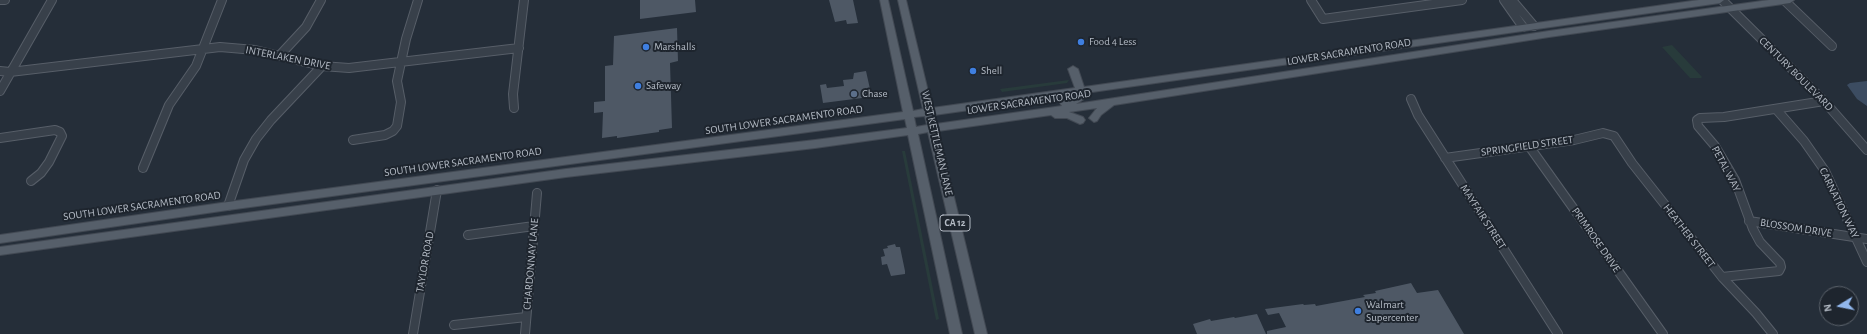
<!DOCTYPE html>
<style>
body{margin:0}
#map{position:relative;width:1867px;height:334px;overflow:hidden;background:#252e39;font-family:"Alegreya Sans",sans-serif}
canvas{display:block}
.north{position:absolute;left:1819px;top:286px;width:40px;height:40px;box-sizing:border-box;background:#1e252e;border:1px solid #5a616a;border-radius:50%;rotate:260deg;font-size:11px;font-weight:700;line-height:16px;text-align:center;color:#b4bbc5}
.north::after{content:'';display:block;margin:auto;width:14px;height:18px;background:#91b7ed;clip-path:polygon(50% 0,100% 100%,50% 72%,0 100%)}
</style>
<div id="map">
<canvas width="1867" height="334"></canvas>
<div class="north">N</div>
</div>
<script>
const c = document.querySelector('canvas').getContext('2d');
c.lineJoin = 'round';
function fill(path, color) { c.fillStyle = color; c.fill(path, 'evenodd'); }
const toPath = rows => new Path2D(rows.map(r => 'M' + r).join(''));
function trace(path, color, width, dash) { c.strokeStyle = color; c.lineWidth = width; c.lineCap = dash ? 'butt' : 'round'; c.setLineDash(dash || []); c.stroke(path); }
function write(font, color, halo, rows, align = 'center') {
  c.font = font + ' "Alegreya Sans",sans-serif'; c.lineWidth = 4; c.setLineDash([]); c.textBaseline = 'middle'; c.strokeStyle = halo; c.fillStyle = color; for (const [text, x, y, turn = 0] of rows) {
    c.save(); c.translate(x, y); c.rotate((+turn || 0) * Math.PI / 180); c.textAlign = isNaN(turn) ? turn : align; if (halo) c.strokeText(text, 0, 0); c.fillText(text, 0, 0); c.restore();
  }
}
fill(toPath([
 [1672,45,1702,77,1701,78,1690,78,1662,47],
 [1069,80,1067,83,1002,92,1000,89],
 [902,151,905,151,939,319,936,320]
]), '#283b3b');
fill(toPath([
 [1867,81,1867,106,1857,99,1847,85,1850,83]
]), '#3c4c61');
fill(toPath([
 [640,0,695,0,696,12,640,19],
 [829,0,853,0,858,23,847,24,846,20,835,22],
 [677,28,678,61,670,63,672,128,659,130,659,132,617,138,617,136,602,138,603,112,594,113,594,102,605,101,605,66,613,65,614,36],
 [866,71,870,89,862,98,823,103,820,85,826,84,827,88,844,86,843,80,853,79,854,73],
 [895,244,896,247,900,247,905,271,905,274,891,276,887,264,882,265,881,257,885,256,883,249,888,248,887,246],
 [1411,283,1417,293,1438,290,1464,334,1267,334,1267,331,1286,327,1279,313,1268,315,1265,309,1303,304,1304,305,1315,304,1316,306,1365,297,1363,295,1376,293,1375,291],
 [1257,314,1266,334,1197,334,1193,324,1210,319,1211,321,1234,317,1235,318]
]), '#4e5865');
const minor = toPath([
 [0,0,5,0],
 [1311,0,1323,19,1462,0],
 [1504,0,1523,27],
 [1512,0,1534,26],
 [1722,0,1824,101,1867,150],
 [1785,1,1832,46],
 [280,55,306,27,321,0],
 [0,71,10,72,220,47,255,50,322,66,349,68,519,48],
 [0,91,52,0],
 [1411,99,1418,115,1558,334],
 [514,108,513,94,524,0],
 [1776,109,1804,141,1825,171,1867,262],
 [0,138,55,130,60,132,62,136,49,162,41,173,31,181],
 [353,140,385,135,393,131,397,126,401,102,397,81,406,39,418,0],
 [1529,146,1663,334],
 [1445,158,1574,140,1603,133,1614,136,1632,163,1722,277,1756,313,1773,334],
 [143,168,169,105,196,66,222,0],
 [228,206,244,160,256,139,271,120,322,66],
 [1749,221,1867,239],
 [468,235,534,226],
 [1722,277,1779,271,1781,267,1780,263,1760,242,1753,229,1735,180,1715,146,1698,126,1697,120,1700,118,1724,117,1824,101],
 [454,325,526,317],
 [413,334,437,190],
 [525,334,537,193]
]);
const major = toPath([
 [880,0,888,0,913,111,923,109,898,0,906,0,932,108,1075,88,1068,69,1073,66,1078,69,1084,87,1699,0,1724,0,1720,3,1085,93,1084,99,1076,104,1549,31,1769,0,1794,0,1790,3,1549,37,1114,105,1101,115,1097,121,1094,122,1089,118,1097,108,1069,112,1083,117,1085,120,1083,123,1080,124,1067,118,1055,118,1051,115,938,131,987,334,975,334,928,132,918,134,962,334,950,334,908,135,815,148,566,177,0,255,0,247,566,169,815,140,907,128,905,119,228,210,0,243,0,235,228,202,903,112,880,0],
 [1076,95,1074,97,1062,101,1060,103,1062,106,936,124,934,115,1076,95],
 [925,116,927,125,916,127,914,117,925,116]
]);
trace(minor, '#575e68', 10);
trace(major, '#424953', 2);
trace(minor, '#38404a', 8);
fill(major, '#565f6a');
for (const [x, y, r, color] of [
 [1081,42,4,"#3f7fe0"],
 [646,47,4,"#3f7fe0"],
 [973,71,4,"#3f7fe0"],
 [638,86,4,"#3f7fe0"],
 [854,94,4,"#5c6f8a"],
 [1358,311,4,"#3f7fe0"]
]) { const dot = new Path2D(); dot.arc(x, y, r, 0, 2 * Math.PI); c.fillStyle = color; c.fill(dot); trace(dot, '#1e252e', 1.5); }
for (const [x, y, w] of [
 [955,223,30]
]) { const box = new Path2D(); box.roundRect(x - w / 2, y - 8, w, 16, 3); c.fillStyle = '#1e252e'; c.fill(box); trace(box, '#b4bbc5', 1); }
write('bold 10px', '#b4bbc5', null, [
 ["CA 12",955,223]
]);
write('11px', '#b4bbc5', '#1e252e', [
 ["Food 4 Less",1089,42],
 ["Marshalls",654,47],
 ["Shell",981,71],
 ["Safeway",646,86],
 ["Chase",862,94],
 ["Walmart",1366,305],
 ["Supercenter",1366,318]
], 'left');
write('11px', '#b4bbc5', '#1e252e', [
 ["LOWER SACRAMENTO ROAD",1349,52,-9],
 ["INTERLAKEN DRIVE",288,58,11],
 ["CENTURY BOULEVARD",1796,74,45],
 ["LOWER SACRAMENTO ROAD",1029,102,-8],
 ["SOUTH LOWER SACRAMENTO ROAD",784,120,-8],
 ["WEST KETTLEMAN LANE",937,143,77],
 ["SPRINGFIELD STREET",1527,146,-8],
 ["SOUTH LOWER SACRAMENTO ROAD",463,162,-8],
 ["PETAL WAY",1726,169,62],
 ["CARNATION WAY",1839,203,64],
 ["SOUTH LOWER SACRAMENTO ROAD",142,206,-8],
 ["MAYFAIR STREET",1483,217,57],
 ["BLOSSOM DRIVE",1796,228,9],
 ["HEATHER STREET",1689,236,52],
 ["PRIMROSE DRIVE",1596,240,55],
 ["TAYLOR ROAD",425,262,-80],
 ["CHARDONNAY LANE",531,264,-85]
]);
</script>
